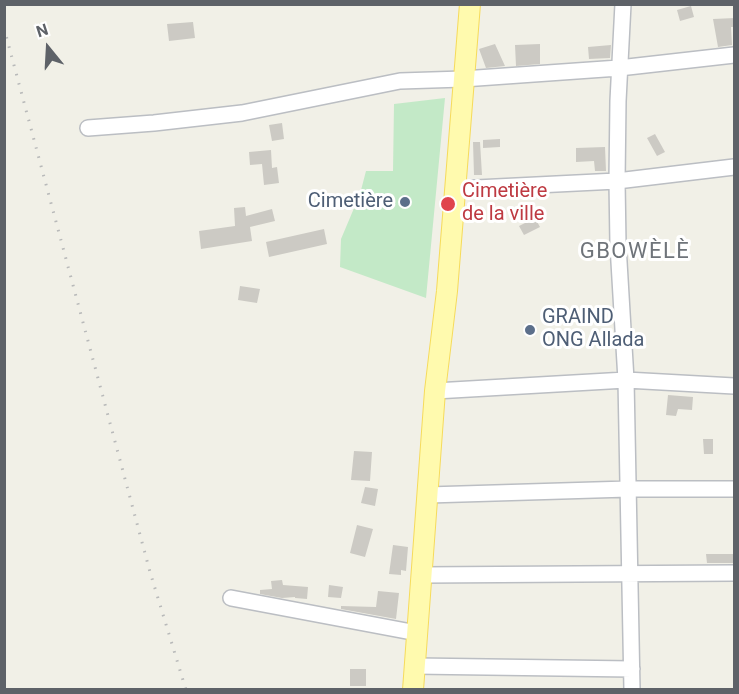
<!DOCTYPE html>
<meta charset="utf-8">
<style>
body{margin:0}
#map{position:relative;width:739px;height:694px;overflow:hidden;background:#f1f0e7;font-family:Roboto,sans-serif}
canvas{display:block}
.frame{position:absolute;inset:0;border:6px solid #5e6268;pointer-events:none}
.north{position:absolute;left:18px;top:18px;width:60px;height:60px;-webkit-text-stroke:4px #fff;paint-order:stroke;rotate:342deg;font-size:16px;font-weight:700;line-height:24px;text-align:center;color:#5e6268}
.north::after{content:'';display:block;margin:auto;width:21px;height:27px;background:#5e6268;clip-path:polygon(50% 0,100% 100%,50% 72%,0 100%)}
</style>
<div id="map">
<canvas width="739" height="694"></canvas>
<div class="frame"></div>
<div class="north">N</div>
</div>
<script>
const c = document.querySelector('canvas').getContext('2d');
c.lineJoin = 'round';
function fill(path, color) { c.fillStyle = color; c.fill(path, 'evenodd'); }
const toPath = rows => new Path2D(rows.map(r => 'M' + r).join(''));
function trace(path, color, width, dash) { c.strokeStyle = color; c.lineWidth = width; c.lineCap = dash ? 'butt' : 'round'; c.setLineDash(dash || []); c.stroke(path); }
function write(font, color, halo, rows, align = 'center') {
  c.font = font + ' Roboto,sans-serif'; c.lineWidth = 6; c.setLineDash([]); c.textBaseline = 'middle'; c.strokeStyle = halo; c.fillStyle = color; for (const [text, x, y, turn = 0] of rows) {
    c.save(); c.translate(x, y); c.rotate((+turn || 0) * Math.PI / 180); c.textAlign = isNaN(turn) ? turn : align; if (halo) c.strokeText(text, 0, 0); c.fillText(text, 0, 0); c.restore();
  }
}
fill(toPath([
 [445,98,426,298,340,267,341,239,360,194,366,171,393,171,394,104]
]), '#c3e9c7');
fill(toPath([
 [691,6,694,17,680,21,677,10],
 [735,18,735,27,731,27,732,45,718,47,713,19],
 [193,22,195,38,169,41,167,24],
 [495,44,505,66,486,68,479,49],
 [540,44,540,64,516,66,515,45],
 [611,45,610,58,589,59,588,47],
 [282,123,284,139,272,141,269,125],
 [655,134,665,152,657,156,647,138],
 [500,139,500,147,483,148,483,140],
 [473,142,480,142,482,175,474,175],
 [605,147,606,171,595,171,594,161,576,162,576,148],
 [271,150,272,168,277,167,279,183,264,185,262,164,250,165,249,152],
 [245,207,246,216,272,209,275,221,250,227,252,241,201,249,199,231,235,226,234,208],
 [535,218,540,227,524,235,519,226],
 [324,229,327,244,269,257,266,242],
 [240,286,260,289,257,303,238,300],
 [668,395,693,397,692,410,678,409,676,416,666,415],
 [703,439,713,439,713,454,704,454],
 [354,451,372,452,370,481,351,480],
 [365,487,378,489,375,506,361,503],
 [357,525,373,529,365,557,350,553],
 [393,545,408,547,406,571,401,570,401,575,389,574],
 [706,554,735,554,735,563,707,563],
 [282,580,283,585,308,587,307,599,295,598,295,597,282,598,260,594,260,590,272,589,271,581],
 [329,585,343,587,341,598,328,597],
 [378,591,399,593,396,619,341,609,341,606,376,607],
 [350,669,366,669,366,686,350,686]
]), '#cccac4');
const minor = toPath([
 [623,4,618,101,617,181,618,245,626,380,632,690],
 [88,128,154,123,242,113,400,81,463,79,619,68,734,55],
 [456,189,617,181,734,167],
 [435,391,626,380,734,386],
 [428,495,628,489,734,489],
 [422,575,734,573],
 [231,598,417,633],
 [415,666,632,669]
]);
const major = toPath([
 [413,690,435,391,447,291,470,4]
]);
trace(minor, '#bbbec3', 18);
trace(major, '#f6db5b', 22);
trace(minor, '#fff', 15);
trace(major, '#fffaae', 20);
trace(toPath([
 [4,28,150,572,186,690]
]), '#b8b9b9', 3, [1.5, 8]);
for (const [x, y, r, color] of [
 [405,202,6,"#5c6f8a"],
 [448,204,8,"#e0444e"],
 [530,330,6,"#5c6f8a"]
]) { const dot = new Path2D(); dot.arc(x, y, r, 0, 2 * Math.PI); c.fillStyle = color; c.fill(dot); trace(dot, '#fff', 2); }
write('20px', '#be3a42', '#fff', [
 ["Cimetière",462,192],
 ["de la ville",462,215]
], 'left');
write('20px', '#4e5e75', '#fff', [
 ["Cimetière",393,202],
 ["GRAIND",542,318,"left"],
 ["ONG Allada",542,341,"left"]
], 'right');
c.letterSpacing = '1.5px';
write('22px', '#6f747a', '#fff', [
 ["GBOWÈLÈ",635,252]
]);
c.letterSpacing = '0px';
</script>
